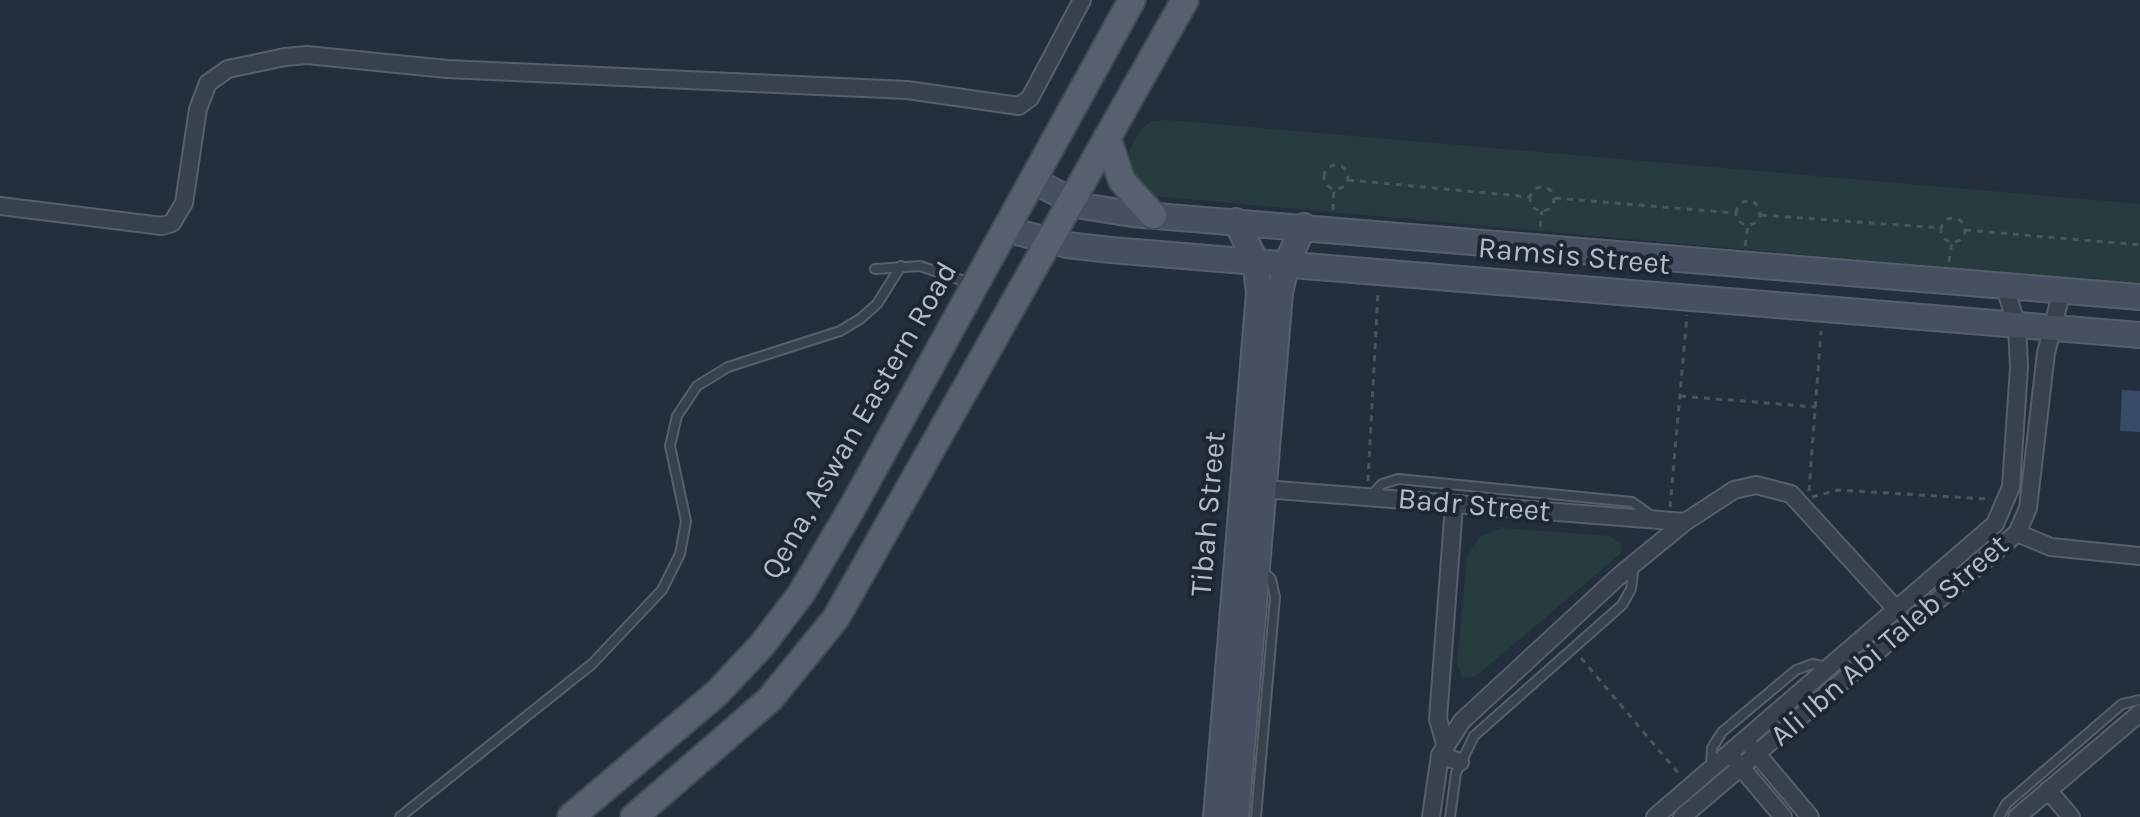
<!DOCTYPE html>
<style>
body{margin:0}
canvas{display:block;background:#242f3e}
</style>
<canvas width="2140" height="817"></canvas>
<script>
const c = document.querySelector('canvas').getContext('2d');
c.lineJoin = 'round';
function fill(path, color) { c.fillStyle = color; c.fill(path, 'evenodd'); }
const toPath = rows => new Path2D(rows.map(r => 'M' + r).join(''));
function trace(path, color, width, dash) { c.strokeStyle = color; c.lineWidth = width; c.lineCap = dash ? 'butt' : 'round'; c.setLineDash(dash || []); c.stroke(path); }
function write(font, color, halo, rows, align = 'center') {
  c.font = font + ' Karla,sans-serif'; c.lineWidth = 8; c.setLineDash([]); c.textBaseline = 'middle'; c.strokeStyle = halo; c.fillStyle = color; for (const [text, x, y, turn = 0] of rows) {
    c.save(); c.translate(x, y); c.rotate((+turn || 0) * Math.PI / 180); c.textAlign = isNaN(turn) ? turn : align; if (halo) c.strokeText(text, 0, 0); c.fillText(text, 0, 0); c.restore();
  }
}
fill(toPath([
 [1168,120,2140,204,2140,285,1153,196,1136,181,1129,151,1141,129,1152,121],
 [1501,528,1610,536,1621,544,1621,549,1619,555,1476,676,1463,678,1457,664,1467,557,1480,537]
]), '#263c3f');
fill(toPath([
 [2122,390,2140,391,2140,432,2120,431]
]), '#394c67');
const lane = toPath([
 [875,269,920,266,970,283],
 [1371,496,1382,484,1398,479,1632,502,1653,517],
 [1711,767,1712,748,1722,732,1796,670,1812,664,1828,667],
 [400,817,592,664,662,590,680,554,686,521,670,446,677,416,697,386,728,367,840,331,860,319,877,304,901,266],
 [1256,817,1275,597,1271,579,1260,568],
 [1450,817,1456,773,1474,736,1622,605,1631,589,1634,564],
 [1999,817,2006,804,2122,704,2140,700]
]);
const street = toPath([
 [0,206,162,226,172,223,184,203,198,109,208,83,228,69,285,57,307,55,447,69,907,90,1019,106,1030,98,1082,0],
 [1264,489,1685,522],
 [2017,533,2051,547,2140,556],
 [1445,744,1438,719,1454,505],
 [1752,748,1810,817],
 [1440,755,1460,762],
 [1734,759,1783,817],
 [2048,790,2071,817],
 [1431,817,1440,755,1462,721,1619,576,1685,522,1734,490,1756,485,1791,494,1897,610],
 [1655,817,1995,524,2011,487,2019,367,2017,325,2004,285],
 [1682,817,2017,533,2028,508,2046,353,2062,290],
 [2017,817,2140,713]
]);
const secondary = toPath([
 [1032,180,1082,206,1132,214,2140,297],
 [1005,229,1067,245,1111,250,2140,335],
 [1216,817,1259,292,1255,260,1236,221],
 [1236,817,1280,293,1287,262,1304,226]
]);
const primary = toPath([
 [1107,137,1122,181,1153,215],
 [571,817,717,693,762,645,801,594,852,508,1132,0],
 [634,817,770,699,836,618,1185,0]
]);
trace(lane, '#565f6c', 12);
trace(street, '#565f6c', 20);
trace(secondary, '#565f6c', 28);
trace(primary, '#414a57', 30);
trace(toPath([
 '1324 177a12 12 0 1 1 24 0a12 12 0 1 1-24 0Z',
 [1348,180,1530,197],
 '1530 199a12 12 0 1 1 24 0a12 12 0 1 1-24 0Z',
 [1555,198,1736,213],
 '1736 213a12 12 0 1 1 24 0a12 12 0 1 1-24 0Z',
 [1333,210,1334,189],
 [1761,215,1941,228],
 '1941 230a12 12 0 1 1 24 0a12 12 0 1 1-24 0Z',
 [1540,227,1542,211],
 [1965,230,2140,245],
 [1745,246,1748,226],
 [1949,262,1952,242],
 [1680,396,1816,407],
 [1368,481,1378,292],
 [1809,491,1821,331],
 [1812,497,1838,490,1987,499],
 [1670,507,1687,315],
 [1581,658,1679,774]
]), '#44595c', 3, [6, 6]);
trace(lane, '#38414e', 8);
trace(street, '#38414e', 16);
trace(secondary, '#465061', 24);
trace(primary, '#56606e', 26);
write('30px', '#b4bcc9', '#1d2633', [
 ["Ramsis Street",1574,257,5],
 ["Qena, Aswan Eastern Road",860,421,-60],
 ["Badr Street",1474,506,5],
 ["Tibah Street",1209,514,-85],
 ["Ali Ibn Abi Taleb Street",1890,641,-41]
]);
</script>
